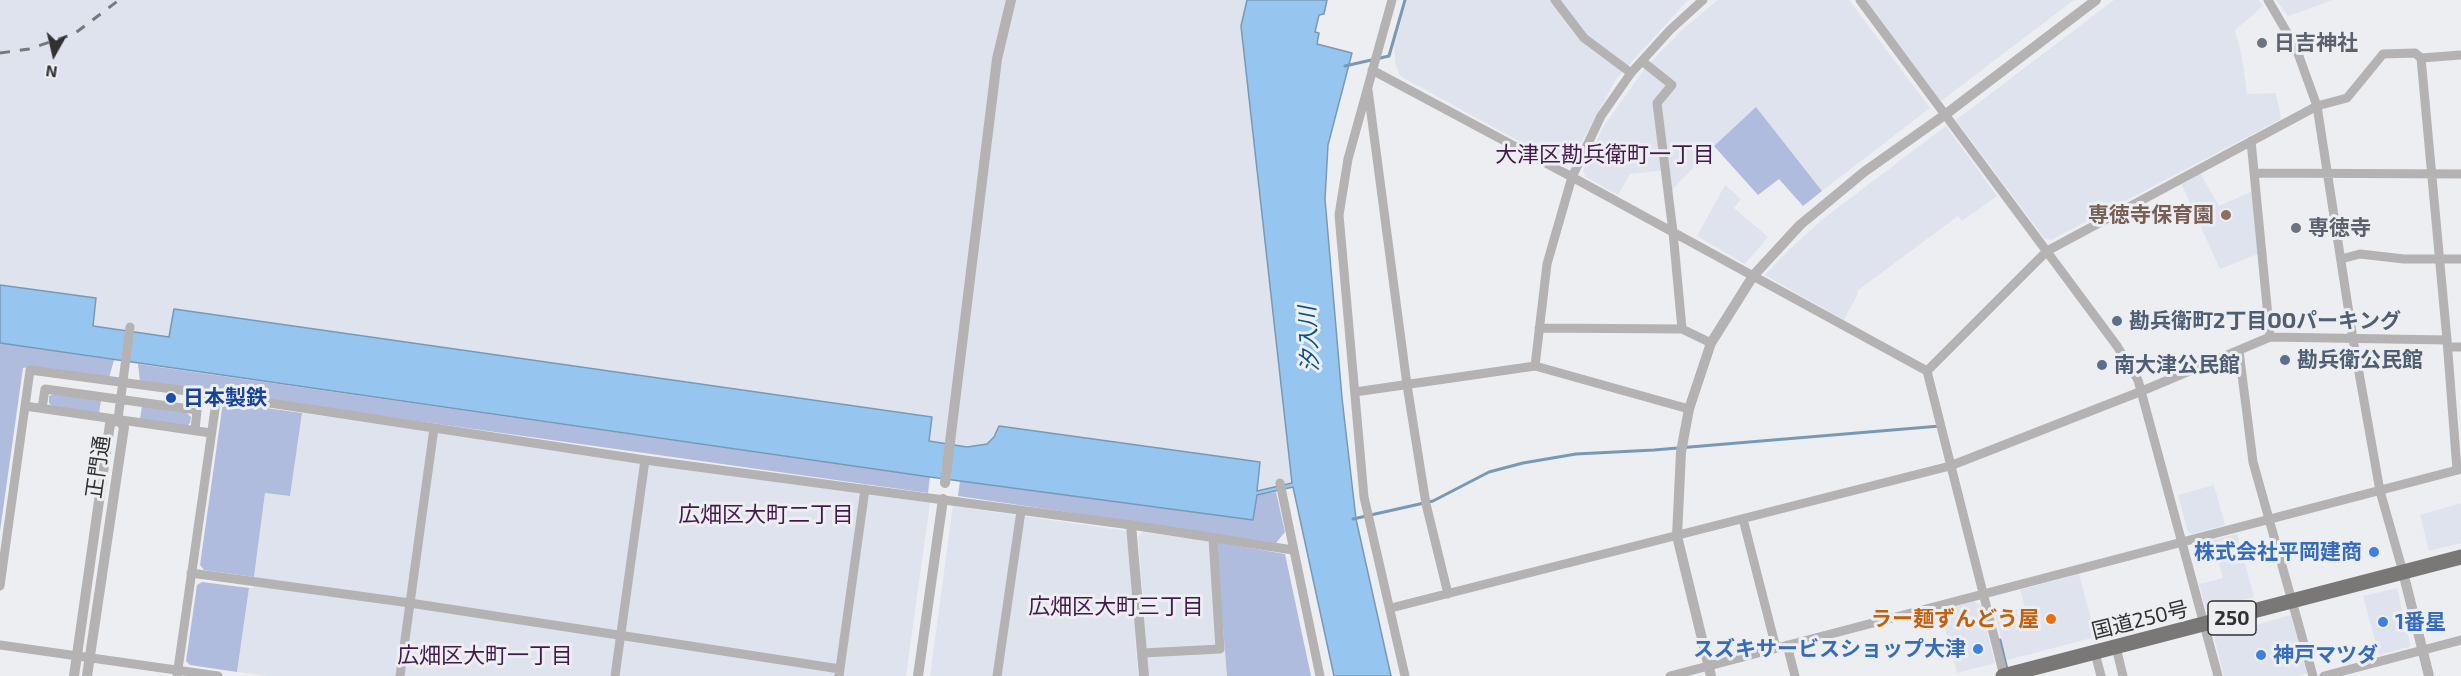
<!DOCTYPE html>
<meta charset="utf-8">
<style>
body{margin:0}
#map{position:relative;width:2461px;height:676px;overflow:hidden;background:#edeef1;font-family:"Exo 2",sans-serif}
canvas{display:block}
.north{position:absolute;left:24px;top:24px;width:60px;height:60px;-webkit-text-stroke:4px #edeef1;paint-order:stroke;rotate:188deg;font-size:16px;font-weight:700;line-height:24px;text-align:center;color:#313132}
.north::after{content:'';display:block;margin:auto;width:21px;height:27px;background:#313132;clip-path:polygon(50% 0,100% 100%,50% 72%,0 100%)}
</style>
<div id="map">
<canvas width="2461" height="676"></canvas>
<div class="north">N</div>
</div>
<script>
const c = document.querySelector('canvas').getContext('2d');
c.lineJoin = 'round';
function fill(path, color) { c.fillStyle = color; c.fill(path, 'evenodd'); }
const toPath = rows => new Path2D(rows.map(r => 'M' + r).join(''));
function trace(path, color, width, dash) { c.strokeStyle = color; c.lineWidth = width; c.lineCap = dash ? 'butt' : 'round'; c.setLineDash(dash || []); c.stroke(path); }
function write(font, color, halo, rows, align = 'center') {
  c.font = font + ' "Exo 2","Noto Sans JP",sans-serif'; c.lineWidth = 6; c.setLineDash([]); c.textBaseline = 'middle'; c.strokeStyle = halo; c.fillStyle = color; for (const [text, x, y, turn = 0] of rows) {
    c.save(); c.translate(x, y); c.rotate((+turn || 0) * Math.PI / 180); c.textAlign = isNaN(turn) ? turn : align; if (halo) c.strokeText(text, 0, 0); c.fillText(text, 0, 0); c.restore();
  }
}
fill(toPath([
 [0,0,1247,0,1241,26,1293,483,1256,491,1260,462,994,437,987,444,967,447,929,441,932,416,174,309,169,337,92,326,96,298,0,285],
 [1407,0,1688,0,1616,79,1572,160,1557,162,1400,76,1395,62,1394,46],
 [1718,0,1849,0,1930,108,1822,191,1756,107,1714,146,1671,191,1667,170,1630,174,1618,195,1586,177,1583,171,1603,127,1646,67,1685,27],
 [1865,0,2074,0,1941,101],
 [2114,0,2258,0,2263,6,2235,30,2242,57,2247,94,2276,93,2281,119,2051,240,2044,238,1956,120],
 [2276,0,2333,0,2288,16],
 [1946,126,1997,196,1962,221,1958,216,1857,291,1858,293,1844,320,1765,275,1791,248,1824,218],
 [2200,173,2219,206,2253,191,2258,254,2220,269,2181,183],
 [1725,185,1741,199,1734,208,1768,237,1745,264,1697,236],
 [302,413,930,503,906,676,267,676,237,672,249,588,253,588,265,493,290,496],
 [2214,485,2225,525,2192,534,2188,532,2178,495],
 [2461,503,2461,543,2429,551,2420,515],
 [953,506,1127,531,1138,676,930,676],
 [1142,532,1216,542,1227,676,1149,676,1138,538],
 [2237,534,2254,597,2206,610,2199,584,2223,578,2213,540],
 [2079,574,2096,637,2007,660,1995,615,2025,607,2020,590],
 [2397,588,2410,644,2409,647,2379,655,2363,596],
 [1974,601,1980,605,1995,663,1957,673,1940,610],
 [2291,615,2309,673,2298,676,2224,676,2214,637]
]), '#dfe3ed');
fill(toPath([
 [1756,107,1822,191,1803,206,1779,179,1758,195,1714,146],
 [0,343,114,360,109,378,31,367,23,368,0,531],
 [138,364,930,477,928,493,140,382],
 [54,394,101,400,99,414,54,408,49,403,49,396],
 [223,402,302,413,290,496,265,493,254,577,204,570,200,565],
 [142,406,186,412,191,417,190,423,187,426,140,419],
 [960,481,1252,520,1257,495,1276,492,1285,532,1276,543,958,496],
 [1216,542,1285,554,1311,676,1227,676],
 [202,582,249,588,237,672,190,665,186,661,197,585]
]), '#b0bcde');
const water = toPath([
 [1247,0,1327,0,1324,14,1319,15,1315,32,1319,33,1317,44,1352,53,1328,145,1325,199,1342,398,1356,519,1391,676,1334,676,1293,487,1257,495,1253,520,930,477,0,343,0,285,96,298,93,326,169,337,174,309,932,417,929,441,967,447,987,444,994,437,999,426,1260,462,1257,491,1292,483,1241,26,1247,0]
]);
fill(water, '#96c5ef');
trace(water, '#7899b6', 1.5);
trace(toPath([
 [1345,66,1389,56,1405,0],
 [1353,519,1433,501,1489,472,1523,463,1576,454,1654,450,1940,426],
 [2000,640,2007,669]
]), '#7899b6', 3);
trace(toPath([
 [1392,0,1348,159,1339,215,1364,497,1405,676],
 [1555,0,1584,38,1631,73],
 [1860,0,2117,346,2138,380,2218,676],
 [2268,0,2296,48,2317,106,2353,339,2380,491,2403,572],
 [2421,58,2447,340,2457,470],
 [1642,61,1672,85,1657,103,1673,232,1682,329],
 [1372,70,1572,177,1927,371,2004,676],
 [1368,90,1407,385,1426,504,1448,594],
 [2251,141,2270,337],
 [2255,173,2461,174],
 [2341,259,2360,254,2404,259,2461,259],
 [1539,328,1682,329,1711,343],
 [2448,347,2461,347],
 [2239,351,2253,462,2313,676],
 [1535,366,1547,264,1572,177,1601,116,1631,73,1670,30,1703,0],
 [1927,371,2047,251,2317,106,2347,98,2383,54,2415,53,2421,58,2461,55],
 [1355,392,1535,366,1689,409],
 [25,406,211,433],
 [42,408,45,389,197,410,195,430],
 [118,419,130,327],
 [1280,483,1320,676],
 [1743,519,1776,648],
 [191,573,410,603,840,669],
 [0,586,30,370,217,395,645,460,1131,525,1293,550],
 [1391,608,1950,466,2142,391,2270,337,2447,340],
 [0,645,218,676],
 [1787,645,1795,676],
 [2116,647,2123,676],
 [1143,653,1220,649,1213,538],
 [2095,653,2101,676],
 [177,676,217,395],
 [400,676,434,428],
 [615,676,645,460],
 [839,676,865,489],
 [997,676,1021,511],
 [1670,676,2461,469],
 [2324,676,2461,640]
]), '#b4b2b2', 9);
trace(toPath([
 [945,483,997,59,1011,0],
 [1131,525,1144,676],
 [2403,572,2429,676],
 [74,676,110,424,118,419,124,427,87,676],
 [918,676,943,499],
 [1711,676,1677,536,1681,452,1689,409,1711,343,1753,276,1800,225,1864,172,1946,114,2096,0]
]), '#b4b2b2', 10);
trace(toPath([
 [2003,676,2461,557]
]), '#7a7777', 15);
trace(toPath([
 [0,53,29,49,74,34,119,0]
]), '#777879', 3, [10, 10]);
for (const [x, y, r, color] of [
 [2262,43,6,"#6b7280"],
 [2226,215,6,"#8d6e63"],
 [2296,228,6,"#6b7280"],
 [2117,321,6,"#5c6f8a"],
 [2285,360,6,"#5c6f8a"],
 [2102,365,6,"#5c6f8a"],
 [171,398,6,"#1a4fb4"],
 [2374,552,6,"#3f7fe0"],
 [2051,619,6,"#e8710a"],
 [2383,622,6,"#3f7fe0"],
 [1978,649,6,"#3f7fe0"],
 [2261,655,6,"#3f7fe0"]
]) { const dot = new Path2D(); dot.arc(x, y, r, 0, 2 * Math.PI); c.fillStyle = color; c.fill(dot); trace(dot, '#edeef1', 2); }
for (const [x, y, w] of [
 [2232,618,48]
]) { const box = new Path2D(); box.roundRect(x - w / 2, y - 17, w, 34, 4.5); c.fillStyle = '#edeef1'; c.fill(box); trace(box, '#313132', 1.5); }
write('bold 20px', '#313132', null, [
 ["250",2232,618]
]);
write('bold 21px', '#5b616d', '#edeef1', [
 ["日吉神社",2274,43],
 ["専徳寺",2308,228]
], 'left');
write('bold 21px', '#785e54', '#edeef1', [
 ["専徳寺保育園",2214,215]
], 'right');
write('bold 21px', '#4e5e75', '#edeef1', [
 ["勘兵衛町2丁目OOパーキング",2129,321],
 ["勘兵衛公民館",2297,360],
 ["南大津公民館",2114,365]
], 'left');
write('bold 21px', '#164399', '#edeef1', [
 ["日本製鉄",183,398]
], 'left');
write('21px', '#313132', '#edeef1', [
 ["正門通",98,467,-82],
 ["国道250号",2140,620,-14]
]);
write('bold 21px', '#366cbe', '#edeef1', [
 ["株式会社平岡建商",2362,552],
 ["1番星",2395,622,"left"],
 ["スズキサービスショップ大津",1966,649],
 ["神戸マツダ",2273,655,"left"]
], 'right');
write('bold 21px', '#c56008', '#edeef1', [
 ["ラー麺ずんどう屋",2039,619]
], 'right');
write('22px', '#43194d', '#edeef1', [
 ["大津区勘兵衛町一丁目",1605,155],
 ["広畑区大町二丁目",766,515],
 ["広畑区大町三丁目",1116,607],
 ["広畑区大町一丁目",485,656]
]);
write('italic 22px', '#055386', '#edeef1', [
 ["汐入川",1309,339,-93]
]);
</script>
